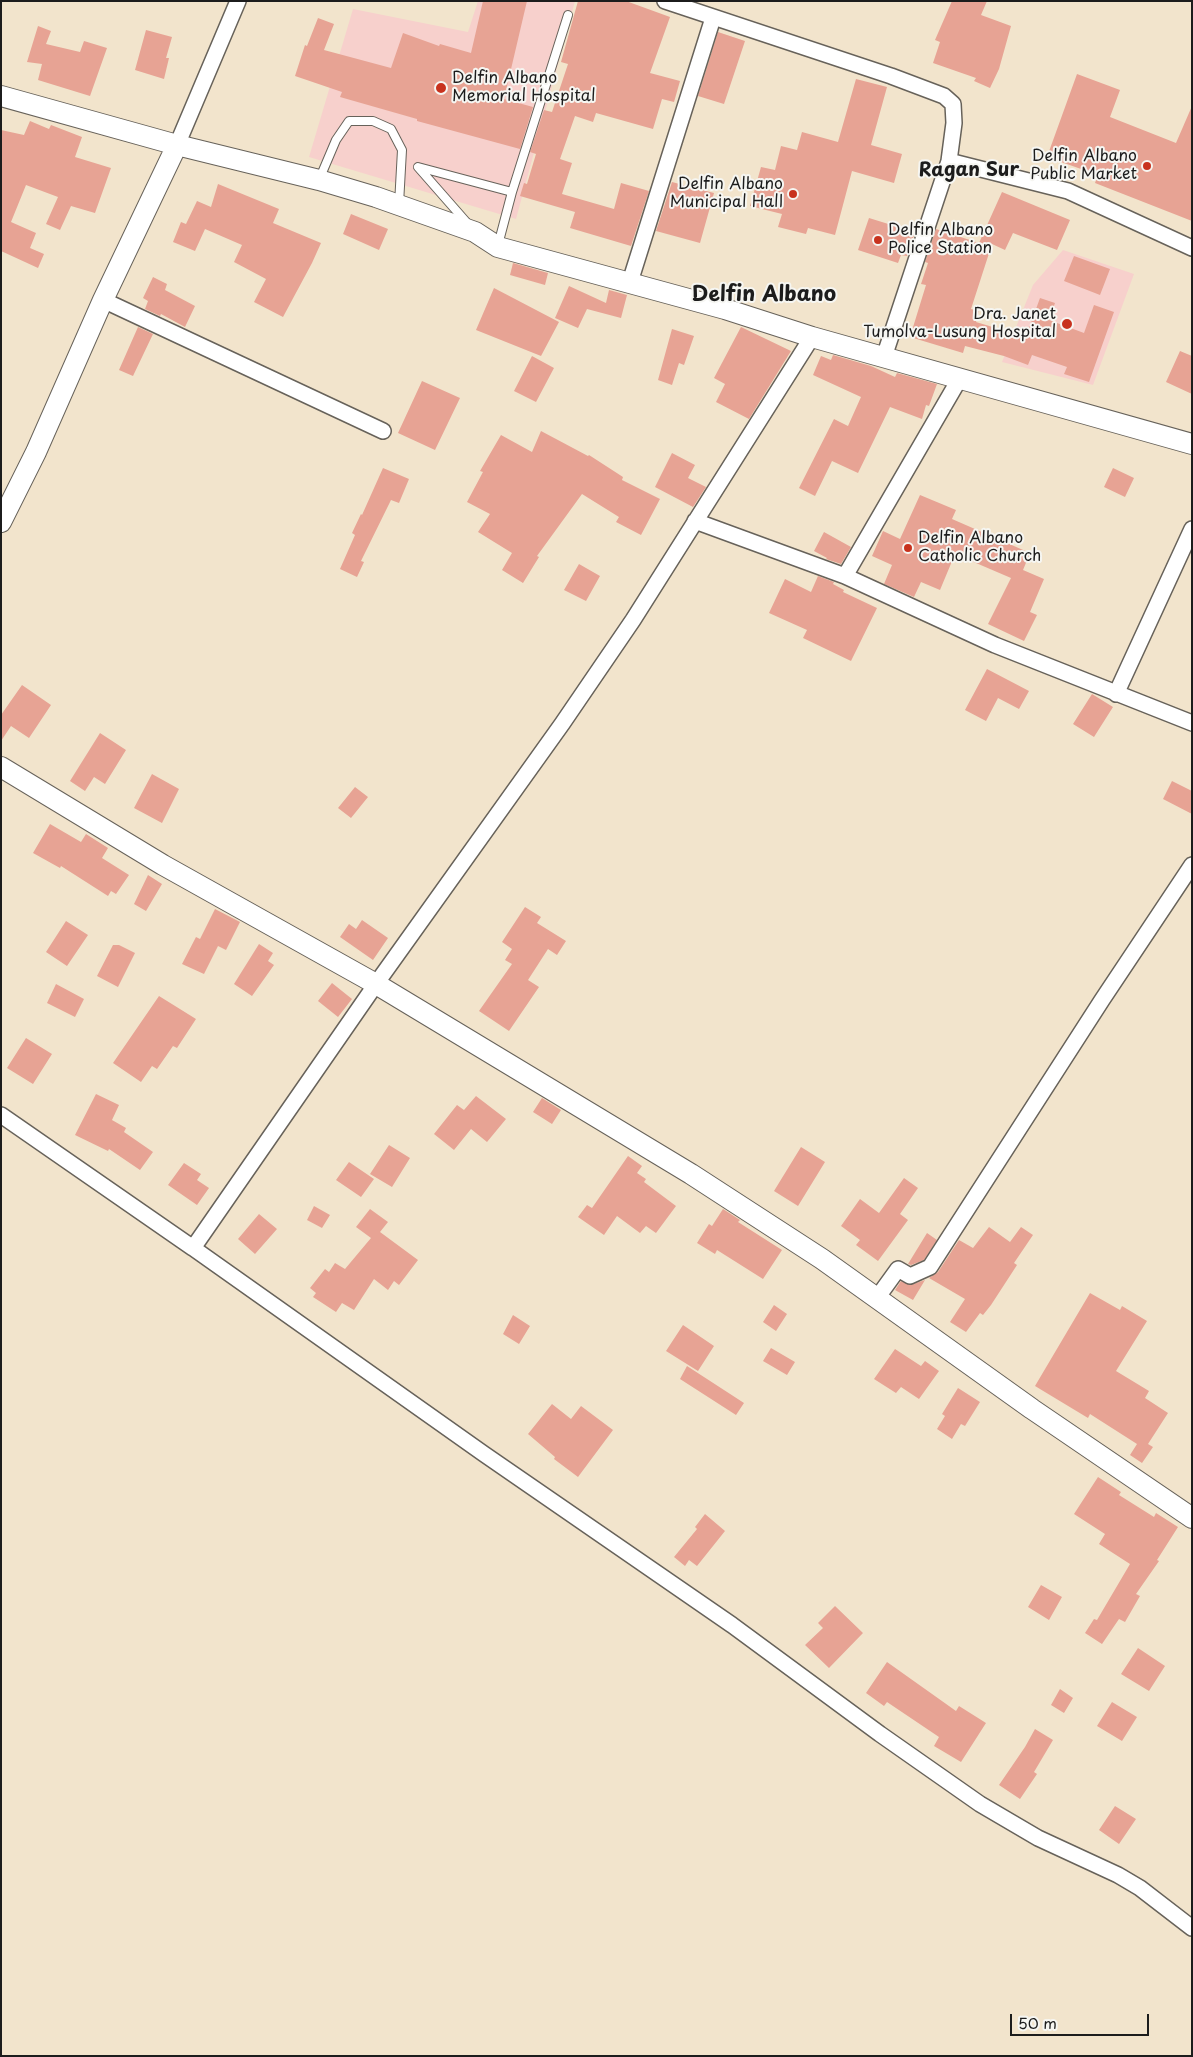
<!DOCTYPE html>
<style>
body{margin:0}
#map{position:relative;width:1193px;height:2057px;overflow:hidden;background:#f2e4cc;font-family:"Playpen Sans",sans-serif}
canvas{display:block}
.frame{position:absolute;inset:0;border:2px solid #1c1c1c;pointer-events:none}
.scale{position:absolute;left:1010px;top:2014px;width:139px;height:22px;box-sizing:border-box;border:2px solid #1c1c1c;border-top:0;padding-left:6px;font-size:15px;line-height:18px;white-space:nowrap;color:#1c1c1c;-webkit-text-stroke:4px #f6f6f2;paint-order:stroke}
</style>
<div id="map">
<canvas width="1193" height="2057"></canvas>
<div class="frame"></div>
<div class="scale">50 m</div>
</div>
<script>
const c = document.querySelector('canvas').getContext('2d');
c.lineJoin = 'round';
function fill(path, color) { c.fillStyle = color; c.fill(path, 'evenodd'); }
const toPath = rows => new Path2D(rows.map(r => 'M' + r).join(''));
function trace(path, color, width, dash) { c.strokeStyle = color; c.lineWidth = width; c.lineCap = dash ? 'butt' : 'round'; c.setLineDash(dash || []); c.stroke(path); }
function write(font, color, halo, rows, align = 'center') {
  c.font = font + ' "Playpen Sans",sans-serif'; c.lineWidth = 4; c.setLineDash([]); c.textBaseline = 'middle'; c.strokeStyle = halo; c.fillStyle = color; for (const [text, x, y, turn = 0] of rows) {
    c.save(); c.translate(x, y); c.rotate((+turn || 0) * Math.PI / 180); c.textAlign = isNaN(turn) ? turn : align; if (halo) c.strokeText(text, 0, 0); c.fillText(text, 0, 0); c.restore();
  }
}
fill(toPath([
 [478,1,575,1,516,219,309,157,353,9,468,32],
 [1063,250,1134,274,1093,385,1002,362,1033,285]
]), '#f7d0cc');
fill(toPath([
 [483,1,527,1,504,99,533,107,520,149,417,121,417,119,340,97,342,92,295,76,305,45,307,46,318,18,334,24,324,50,391,68,403,33,439,46,440,44,471,53],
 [578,1,626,1,670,17,650,73,680,81,674,102,662,99,653,129,596,113,593,122,575,116,560,159,572,163,562,194,614,209,621,183,649,191,631,246,570,228,575,212,520,196,524,183,527,184,536,154,530,152,544,110,552,112,568,64,561,62],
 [952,1,987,1,981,15,1011,26,999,69,990,88,974,81,976,78,933,63,940,42,935,40],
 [38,26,51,31,46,44,80,52,84,41,107,48,90,96,38,80,42,64,27,62],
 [146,30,172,37,166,58,169,58,164,79,135,70],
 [718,32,745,41,724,104,698,96],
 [1077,74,1120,90,1110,117,1176,143,1192,106,1192,221,1095,183,1098,175,1047,157],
 [856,79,887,87,871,145,902,154,894,183,852,171,835,235,808,228,806,234,778,227,782,214,750,206,761,167,775,170,781,146,797,150,802,132,838,142],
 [30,121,49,129,51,125,82,137,75,157,111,168,95,213,71,206,60,230,46,224,58,197,26,185,11,222,36,233,30,248,44,254,38,268,1,251,1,130,24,135],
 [672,182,714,193,700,243,656,231],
 [218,184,279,209,273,223,321,243,312,263,283,317,254,302,266,279,234,262,242,245,205,229,195,251,173,242,181,222,186,224,197,201,211,207],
 [1002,192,1070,220,1057,250,1013,233,1005,250,992,244,971,309,979,311,976,322,1016,334,1018,327,1028,331,1040,298,1055,303,1049,320,1084,333,1094,305,1114,312,1089,382,1064,374,1067,367,1032,355,1028,365,1004,356,965,346,963,353,910,337,926,285,921,284,928,263,925,262,936,229,979,243],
 [351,214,388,229,379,250,343,234],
 [869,218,911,231,913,222,918,223,907,256,901,255,898,263,858,250],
 [1074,256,1110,269,1100,295,1064,281],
 [513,263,548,273,545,285,510,275],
 [153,277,167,284,165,290,195,306,185,327,161,314,160,316,145,309,148,301,143,298],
 [569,286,606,303,609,290,627,295,621,318,587,309,578,328,555,318],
 [494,288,559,322,541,356,476,330],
 [138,327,153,334,133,376,119,370],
 [741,327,791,351,749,419,716,402,725,384,714,378],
 [672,329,694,336,684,365,679,363,672,385,658,380],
 [1180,351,1192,356,1192,394,1166,382],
 [833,355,871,366,895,377,897,373,937,384,929,406,926,405,922,419,890,407,858,473,832,461,815,496,799,488,834,419,848,426,861,397,813,375,821,356,831,360],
 [532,356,554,368,536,402,514,391],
 [422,381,460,398,435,450,398,433],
 [541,431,588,456,589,455,623,477,622,480,660,499,641,535,616,522,619,517,582,494,537,556,539,557,523,583,502,570,512,553,478,532,490,514,467,502,483,472,480,471,501,435,532,452],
 [672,453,695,465,688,478,706,487,693,507,655,487],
 [383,468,409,479,399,503,391,500,361,561,364,562,357,577,340,569,355,535,352,533,361,514,362,515],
 [1113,468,1134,478,1125,497,1104,487],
 [920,495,956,510,952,519,1030,553,1023,570,1044,579,1030,612,1037,615,1024,641,988,624,1011,578,955,554,940,590,921,582,914,597,884,584,892,565,872,556,883,531,900,539],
 [824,532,851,547,841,564,826,559,827,558,814,551],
 [579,564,600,576,586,601,564,590],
 [818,576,834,582,833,584,844,590,843,592,877,608,851,661,803,638,807,630,769,613,785,579,811,592],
 [987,669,1029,691,1019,709,998,698,986,721,965,710],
 [22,685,51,705,29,738,11,726,1,741,1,715],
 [1092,694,1113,707,1094,737,1073,724],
 [100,733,126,750,105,784,94,777,85,791,70,781],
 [152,774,179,789,162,823,134,808],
 [1172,781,1192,791,1192,814,1163,799],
 [355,787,368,797,351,818,338,808],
 [50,824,81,842,86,834,108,848,102,858,129,875,116,894,111,891,108,896,61,866,60,868,33,853],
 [148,875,162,884,146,911,134,904],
 [525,907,541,917,537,923,566,941,557,955,548,949,528,980,539,987,509,1031,479,1011,512,964,505,960,512,949,502,942],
 [215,909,240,922,226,950,218,946,204,974,182,964,196,937,200,939],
 [362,920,388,938,373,960,340,937,349,924,356,929],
 [66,921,88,935,67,966,46,952],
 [259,944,273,953,268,961,274,965,252,996,234,984],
 [113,945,119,945,135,953,118,987,97,976],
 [332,983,352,999,338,1017,318,1001],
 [56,984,84,999,75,1017,47,1003],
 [159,996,196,1019,177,1048,173,1046,157,1069,152,1066,141,1082,113,1063],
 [26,1038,52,1054,33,1084,7,1068],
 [96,1094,119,1105,112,1120,126,1128,124,1132,153,1152,140,1170,109,1149,108,1151,75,1135],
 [476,1096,506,1119,487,1142,471,1129,454,1150,434,1134,457,1105,464,1110],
 [542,1098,561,1110,552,1124,533,1112],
 [389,1145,410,1158,392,1187,370,1174],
 [801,1147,825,1162,798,1206,774,1191],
 [628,1156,642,1166,637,1173,646,1179,644,1182,676,1206,656,1233,646,1226,640,1233,617,1216,604,1235,578,1217,587,1205,592,1208],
 [349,1162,374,1179,361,1197,336,1180],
 [184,1163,201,1174,197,1180,209,1188,197,1205,168,1185],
 [904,1178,918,1188,900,1214,908,1220,878,1261,856,1245,860,1240,841,1226,860,1199,879,1213],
 [314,1206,330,1215,322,1228,307,1220],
 [370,1209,388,1222,380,1232,418,1260,399,1285,394,1281,388,1290,374,1279,354,1310,342,1303,336,1312,313,1297,316,1293,310,1288,325,1269,329,1272,335,1263,345,1269,371,1238,356,1227],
 [723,1209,740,1220,738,1222,782,1250,763,1279,717,1250,715,1254,697,1243,709,1224,712,1226],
 [259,1214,277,1229,255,1254,238,1239],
 [989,1227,1010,1242,1021,1227,1033,1235,1014,1263,1017,1265,991,1305,983,1315,980,1313,966,1332,950,1322,965,1299,929,1278,938,1272,959,1240,973,1248],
 [927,1233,937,1240,924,1260,911,1265,908,1264],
 [925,1280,913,1300,895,1290,901,1281,910,1285],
 [1090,1293,1120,1310,1122,1306,1147,1321,1116,1371,1149,1391,1145,1398,1168,1413,1148,1444,1153,1447,1142,1463,1130,1455,1137,1444,1090,1414,1088,1418,1035,1386],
 [774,1305,787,1314,776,1331,763,1322],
 [513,1315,530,1326,519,1344,503,1334],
 [683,1325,714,1346,698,1371,666,1351],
 [771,1348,795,1362,787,1375,763,1361],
 [895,1349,921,1366,925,1361,939,1371,919,1399,901,1387,896,1393,874,1379],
 [687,1366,744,1403,736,1415,680,1379],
 [958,1388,980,1402,965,1426,961,1424,952,1439,937,1429,945,1416,942,1414],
 [552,1404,571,1419,581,1406,613,1430,578,1477,554,1459,555,1457,528,1434],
 [1098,1477,1121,1492,1119,1495,1154,1517,1156,1513,1178,1527,1157,1560,1159,1561,1136,1594,1140,1596,1125,1622,1119,1619,1102,1644,1085,1633,1094,1619,1097,1620,1130,1564,1099,1544,1105,1534,1074,1514],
 [705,1514,725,1531,697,1566,689,1560,685,1566,674,1557,697,1529,695,1527],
 [1041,1585,1062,1597,1049,1620,1028,1607],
 [835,1606,863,1633,829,1668,805,1645,823,1628,818,1623],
 [1138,1648,1165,1666,1149,1691,1121,1674],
 [887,1662,956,1711,959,1706,986,1723,961,1762,934,1746,939,1737,887,1702,884,1706,866,1693],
 [1060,1689,1073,1698,1064,1713,1051,1705],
 [1112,1702,1137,1717,1122,1741,1097,1726],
 [1035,1729,1053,1740,1034,1772,1037,1774,1020,1799,999,1785,1025,1747],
 [1115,1806,1136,1819,1119,1844,1099,1830]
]), '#e7a394');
const service = toPath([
 [319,180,336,140,349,121,373,121,391,129,402,150,399,204],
 [468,224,418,167,512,192],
 [498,245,512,192,568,15]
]);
const minor = toPath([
 [665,1,891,76,944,96,953,104,954,123,949,161,884,357],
 [177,145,238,1],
 [949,161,1068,191,1192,248],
 [630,282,713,18],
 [103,300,383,431],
 [812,337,633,620,562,724,376,984,193,1248,484,1454,732,1625,880,1734,980,1804,1038,1838,1118,1875,1140,1888,1192,1928],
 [695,521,845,576,995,645,1192,723],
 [845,576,960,378],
 [1116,694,1192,529],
 [1,1115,193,1248],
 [877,1298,898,1269,910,1276,930,1267,1102,1000,1192,865]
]);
const tertiary = toPath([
 [1,96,177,145,319,180,376,197,475,232,498,247,725,309,812,337,1192,444],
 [1,522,36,452,103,300,177,145],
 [1,767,163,865,376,984,691,1174,822,1259,1032,1409,1192,1518]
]);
trace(service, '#67625a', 10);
trace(minor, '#67625a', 18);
trace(tertiary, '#67625a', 22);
trace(service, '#fff', 8);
trace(minor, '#fff', 15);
trace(tertiary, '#fff', 20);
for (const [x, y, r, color] of [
 [441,88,6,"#c8321e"],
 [1147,166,5,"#c8321e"],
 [793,194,5,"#c8321e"],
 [878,240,5,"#c8321e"],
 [1067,324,6,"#c8321e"],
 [908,548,5,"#c8321e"]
]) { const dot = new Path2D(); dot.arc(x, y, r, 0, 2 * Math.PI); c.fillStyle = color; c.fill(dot); trace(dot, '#f6f6f2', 2); }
write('16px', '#1c1c1c', '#f6f6f2', [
 ["Delfin Albano",452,79],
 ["Memorial Hospital",452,97],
 ["Delfin Albano",1137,157,"right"],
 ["Public Market",1137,175,"right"],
 ["Delfin Albano",783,185,"right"],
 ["Municipal Hall",783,203,"right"],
 ["Delfin Albano",888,231],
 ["Police Station",888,249],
 ["Dra. Janet",1056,315,"right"],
 ["Tumolva-Lusung Hospital",1056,333,"right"],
 ["Delfin Albano",918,539],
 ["Catholic Church",918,557]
], 'left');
write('bold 19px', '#1c1c1c', '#f6f6f2', [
 ["Ragan Sur",969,171]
]);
write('bold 21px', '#1c1c1c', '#f6f6f2', [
 ["Delfin Albano",764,295]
]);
</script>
